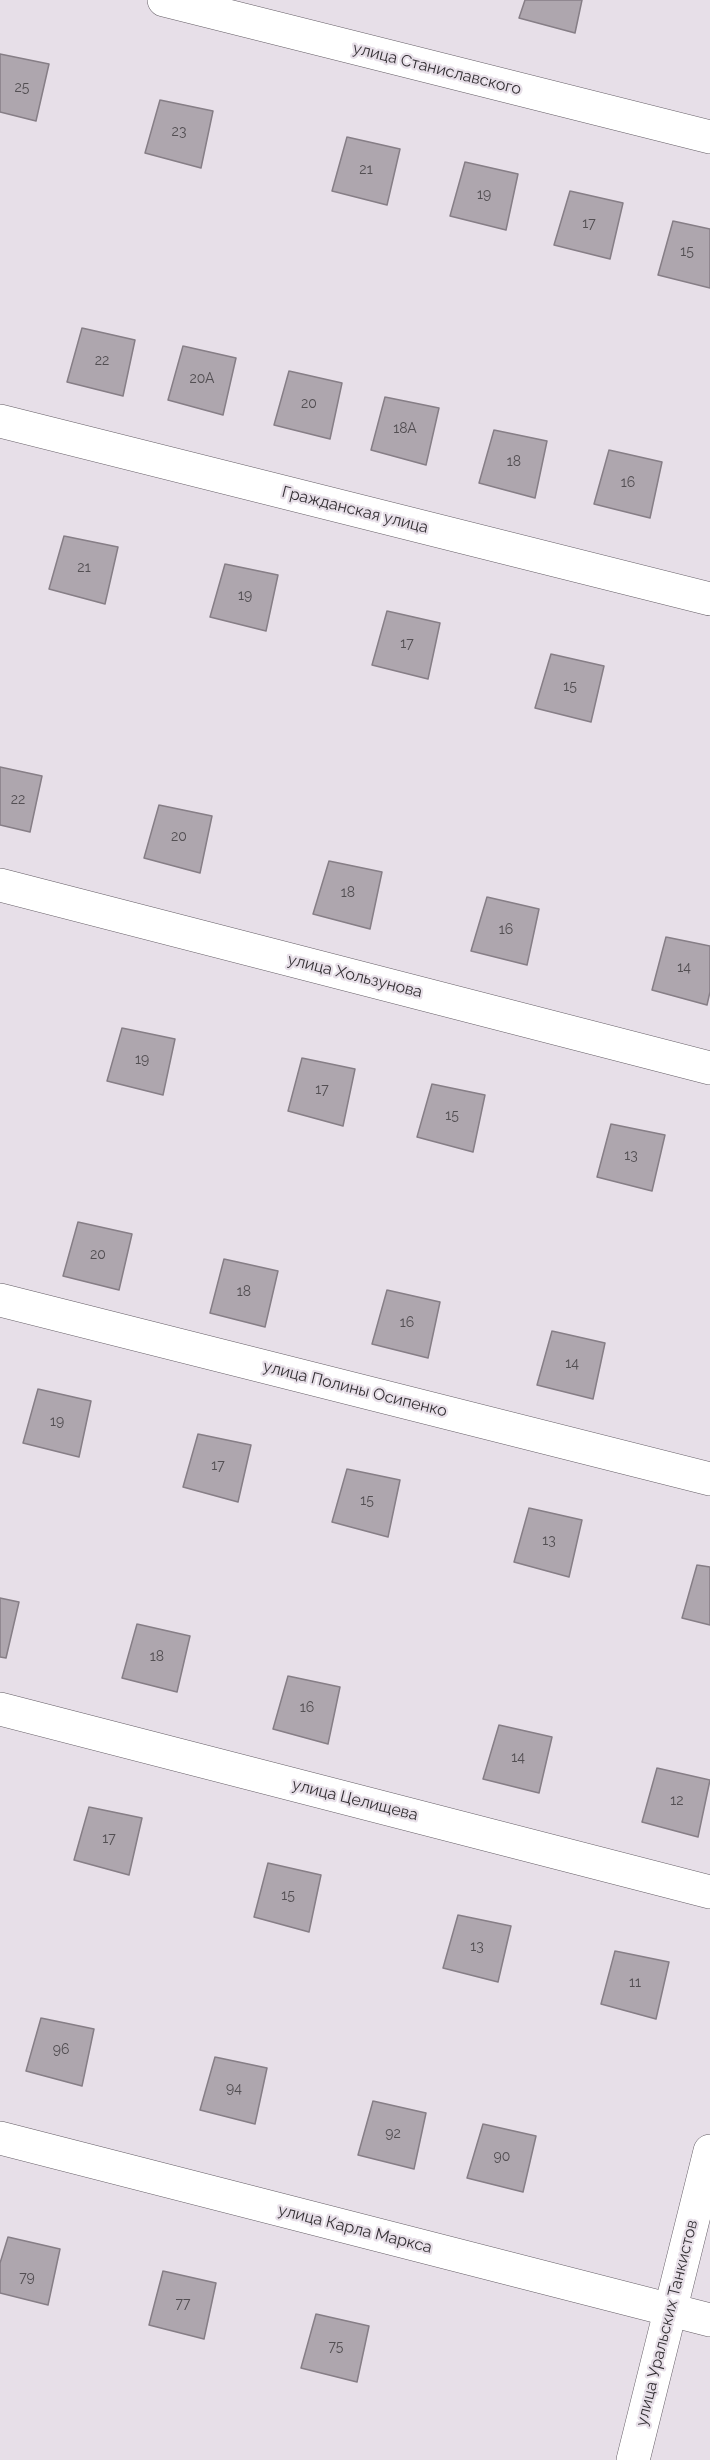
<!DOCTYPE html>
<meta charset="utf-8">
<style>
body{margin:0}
canvas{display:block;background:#e7dfe8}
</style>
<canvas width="710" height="2460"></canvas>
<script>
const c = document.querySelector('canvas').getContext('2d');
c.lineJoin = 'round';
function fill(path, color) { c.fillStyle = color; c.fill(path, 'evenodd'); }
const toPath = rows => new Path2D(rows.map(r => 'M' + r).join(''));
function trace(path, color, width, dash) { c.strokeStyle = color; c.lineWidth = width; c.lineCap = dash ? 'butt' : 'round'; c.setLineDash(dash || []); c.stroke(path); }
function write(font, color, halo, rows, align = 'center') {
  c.font = font + ' Raleway,sans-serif'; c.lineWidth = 4.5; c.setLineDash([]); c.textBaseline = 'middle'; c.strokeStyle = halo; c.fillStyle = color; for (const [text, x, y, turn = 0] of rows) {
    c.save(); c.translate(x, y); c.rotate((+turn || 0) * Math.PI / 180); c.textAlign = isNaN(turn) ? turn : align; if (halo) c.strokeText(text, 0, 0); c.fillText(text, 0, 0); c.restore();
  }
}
const building = toPath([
 [525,0,582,0,575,33,519,18,525,0],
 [0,54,49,64,36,121,0,112,0,54],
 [160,100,213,111,201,168,145,153,160,100],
 [347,137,400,149,387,205,332,191,347,137],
 [465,162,518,174,506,230,450,216,465,162],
 [570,191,623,203,610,259,554,245,570,191],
 [673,221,710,229,710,288,658,275,673,221],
 [82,328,135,340,123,396,67,382,82,328],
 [183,346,236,358,223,415,168,400,183,346],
 [289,371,342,383,330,439,274,425,289,371],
 [385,397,439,408,426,465,371,450,385,397],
 [494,430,547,441,535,498,479,483,494,430],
 [609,450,662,462,650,518,594,504,609,450],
 [64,536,118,547,105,604,49,589,64,536],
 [225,564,278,575,266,631,210,617,225,564],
 [387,611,440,623,428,679,372,665,387,611],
 [551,654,604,666,591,722,535,708,551,654],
 [0,767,42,776,30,832,0,825,0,767],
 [159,805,212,816,200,873,144,858,159,805],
 [329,861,382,872,370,929,313,914,329,861],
 [487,897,539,909,527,965,471,951,487,897],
 [666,937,710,946,710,992,707,1005,652,990,666,937],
 [122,1028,175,1039,163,1095,107,1081,122,1028],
 [302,1058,355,1069,343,1126,288,1111,302,1058],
 [432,1084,485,1095,473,1152,417,1137,432,1084],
 [611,1124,665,1135,652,1191,597,1177,611,1124],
 [78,1222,132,1234,119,1290,63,1276,78,1222],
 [224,1259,278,1271,265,1327,210,1313,224,1259],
 [387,1290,440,1302,428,1358,372,1344,387,1290],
 [552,1331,605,1343,593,1399,537,1385,552,1331],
 [38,1389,91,1401,79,1457,23,1443,38,1389],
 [198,1434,251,1445,238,1502,183,1487,198,1434],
 [347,1469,400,1480,388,1537,332,1522,347,1469],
 [529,1508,582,1520,569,1577,514,1562,529,1508],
 [697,1565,710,1567,710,1625,682,1618,697,1565],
 [0,1598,19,1602,6,1658,0,1657,0,1598],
 [137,1624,190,1636,177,1692,122,1678,137,1624],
 [288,1676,340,1687,328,1744,273,1729,288,1676],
 [499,1725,552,1737,539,1793,483,1779,499,1725],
 [657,1768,710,1780,698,1837,642,1822,657,1768],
 [89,1807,142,1818,129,1875,74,1860,89,1807],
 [268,1863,321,1875,309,1932,254,1917,268,1863],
 [458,1915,511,1926,498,1982,443,1968,458,1915],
 [615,1951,669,1962,656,2019,601,2004,615,1951],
 [41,2018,94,2029,82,2086,26,2071,41,2018],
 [215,2057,267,2068,255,2124,200,2110,215,2057],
 [373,2101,426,2113,414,2169,358,2155,373,2101],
 [483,2124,536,2136,523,2192,467,2178,483,2124],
 [8,2237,60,2249,48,2305,0,2293,0,2263,8,2237],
 [163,2271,216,2283,204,2339,149,2325,163,2271],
 [316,2314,369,2326,357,2382,301,2368,316,2314]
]);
fill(building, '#aea6ae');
trace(building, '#867e86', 1.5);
const minor = toPath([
 [164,0,710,137],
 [0,421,710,599],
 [0,885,710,1068],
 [0,1300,710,1479],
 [0,1709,710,1892],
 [633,2460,710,2151]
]);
const major = toPath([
 [0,2138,710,2320]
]);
trace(minor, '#645d65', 34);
trace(major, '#645d65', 34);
trace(minor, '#fff', 33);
trace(major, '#fff', 33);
write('14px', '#524e52', null, [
 ["25",22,88],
 ["23",179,132],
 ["21",366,170],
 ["19",484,195],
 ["17",589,224],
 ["15",687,252],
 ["22",102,361],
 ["20А",202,379],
 ["20",309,404],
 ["18А",405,429],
 ["18",514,462],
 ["16",628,483],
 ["21",84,568],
 ["19",245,596],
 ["17",407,644],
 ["15",570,687],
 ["22",18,800],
 ["20",179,837],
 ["18",348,893],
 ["16",506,930],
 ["14",684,968],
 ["19",142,1060],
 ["17",322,1090],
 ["15",452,1116],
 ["13",631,1156],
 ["20",98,1255],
 ["18",244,1292],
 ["16",407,1323],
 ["14",572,1364],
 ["19",57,1422],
 ["17",218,1466],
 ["15",367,1501],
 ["13",549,1541],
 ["18",157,1657],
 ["16",307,1708],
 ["14",518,1758],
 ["12",677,1801],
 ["17",109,1839],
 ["15",288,1896],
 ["13",477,1947],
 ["11",635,1983],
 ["96",61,2050],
 ["94",234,2089],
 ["92",393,2134],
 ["90",502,2157],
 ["79",27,2278],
 ["77",183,2304],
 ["75",336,2347]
]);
write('16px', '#343034', '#e7dfe8', [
 ["улица Станиславского",437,69,14],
 ["Гражданская улица",355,510,14],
 ["улица Хользунова",355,976,14],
 ["улица Полины Осипенко",355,1389,14],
 ["улица Целищева",355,1800,14],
 ["улица Карла Маркса",355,2229,14],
 ["улица Уральских Танкистов",667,2323,-76]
]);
</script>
